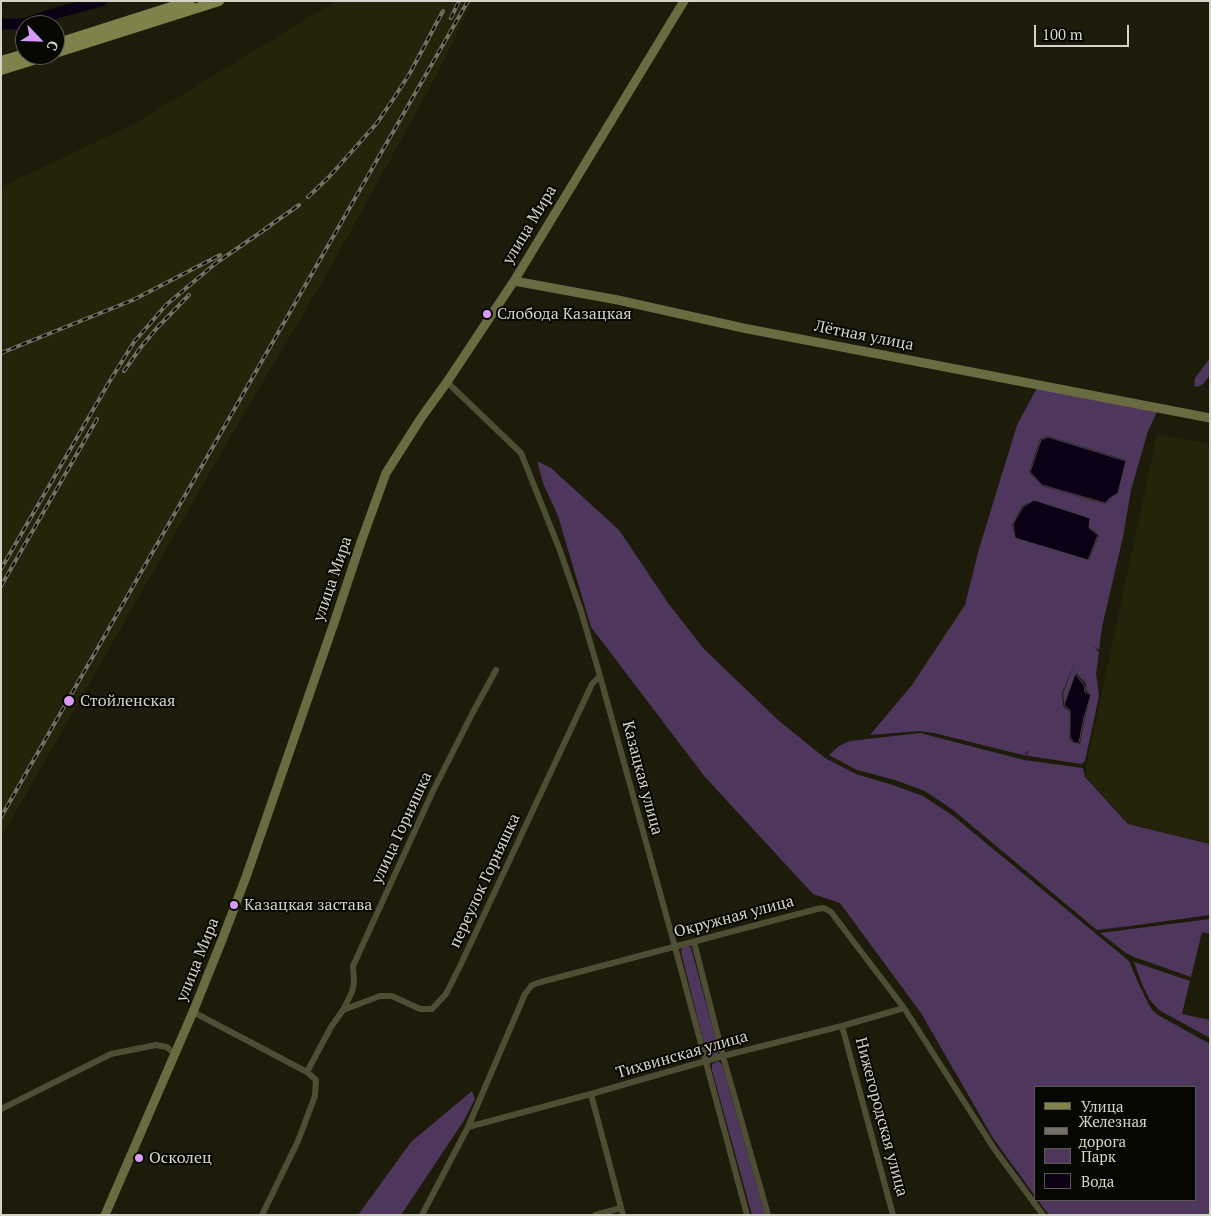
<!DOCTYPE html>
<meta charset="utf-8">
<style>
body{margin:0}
#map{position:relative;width:1211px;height:1216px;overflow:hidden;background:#1d1c0b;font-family:"PT Serif",serif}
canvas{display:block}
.frame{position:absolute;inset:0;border:2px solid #d4d4c9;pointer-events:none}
.legend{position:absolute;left:1034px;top:1086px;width:162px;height:115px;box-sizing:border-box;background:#070702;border:1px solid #595952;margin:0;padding:6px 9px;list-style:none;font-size:15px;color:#d4d4c9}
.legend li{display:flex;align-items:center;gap:10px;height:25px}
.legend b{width:25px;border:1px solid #595952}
.north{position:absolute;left:15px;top:15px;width:50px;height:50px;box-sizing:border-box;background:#070702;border:1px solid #595952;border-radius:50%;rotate:114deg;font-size:14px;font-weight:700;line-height:20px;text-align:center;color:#d4d4c9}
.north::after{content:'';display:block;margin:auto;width:18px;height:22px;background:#d79bf9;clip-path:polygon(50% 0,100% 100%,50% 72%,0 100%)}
.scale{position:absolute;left:1034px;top:25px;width:95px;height:22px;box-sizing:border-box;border:2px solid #d4d4c9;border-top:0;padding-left:6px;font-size:15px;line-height:18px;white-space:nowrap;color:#d4d4c9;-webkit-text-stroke:4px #070702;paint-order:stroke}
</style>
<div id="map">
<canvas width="1211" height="1216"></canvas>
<div class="frame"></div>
<ul class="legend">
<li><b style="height:6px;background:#81814b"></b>Улица</li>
<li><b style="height:6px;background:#727163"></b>Железная дорога</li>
<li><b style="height:14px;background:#4f365d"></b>Парк</li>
<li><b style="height:14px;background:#0b0014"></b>Вода</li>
</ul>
<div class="north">С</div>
<div class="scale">100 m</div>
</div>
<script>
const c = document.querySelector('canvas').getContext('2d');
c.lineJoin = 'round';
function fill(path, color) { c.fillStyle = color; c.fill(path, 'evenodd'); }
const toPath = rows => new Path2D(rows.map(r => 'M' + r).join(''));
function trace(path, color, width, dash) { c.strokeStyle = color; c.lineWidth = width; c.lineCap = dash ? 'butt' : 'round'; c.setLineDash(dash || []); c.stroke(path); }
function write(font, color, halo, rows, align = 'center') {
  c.font = font + ' "PT Serif",serif'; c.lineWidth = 4; c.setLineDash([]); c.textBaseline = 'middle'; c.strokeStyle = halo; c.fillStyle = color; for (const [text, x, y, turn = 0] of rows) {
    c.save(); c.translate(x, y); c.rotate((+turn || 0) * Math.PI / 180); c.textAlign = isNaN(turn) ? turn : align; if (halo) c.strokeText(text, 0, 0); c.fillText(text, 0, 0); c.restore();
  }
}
fill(toPath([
 [336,1,473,1,433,82,323,281,231,436,1,838,1,187,134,124],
 [1157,434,1210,444,1210,843,1128,823,1086,777,1087,762]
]), '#24240b');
fill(toPath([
 [1210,358,1210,375,1203,384,1198,387,1194,386,1195,378],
 [1037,388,1157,412,1148,431,1131,490,1123,537,1102,627,1099,650,1093,646,1099,652,1096,673,1099,696,1085,761,1081,764,1029,756,1026,754,1030,750,1025,753,1027,756,934,733,920,731,870,735,912,685,965,605,979,549,1017,425],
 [1048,436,1126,460,1118,493,1110,499,1105,504,1042,486,1029,472,1040,439],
 [1034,500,1090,518,1089,527,1099,535,1089,560,1015,538,1012,525,1022,506],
 [1077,658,1063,693,1064,704,1076,673,1084,682,1083,679,1086,684,1086,690,1091,695,1085,718,1080,744,1073,743,1069,738,1070,717,1069,711,1063,706,1062,693],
 [537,461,551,468,619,530,668,603,704,649,778,720,825,758,856,774,893,785,923,796,952,815,1129,961,1137,980,1148,1003,1152,1010,1158,1015,1210,1044,1210,1215,1050,1215,1045,1210,1038,1200,1195,1200,1195,1087,1035,1087,1035,1196,993,1138,921,1013,840,903,813,894,705,777,591,627,558,516,543,483],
 [920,733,1024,760,1083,768,1085,777,1128,824,1210,844,1210,915,1130,926,1097,930,953,810,925,791,895,780,857,770,829,755,839,746,850,741],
 [1210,919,1210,934,1202,932,1191,977,1134,957,1126,953,1100,933],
 [689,946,691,948,718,1048,718,1055,715,1056,710,1056,706,1051,682,956,681,950,683,947],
 [1134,962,1190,981,1182,1014,1210,1020,1210,1038,1159,1010,1150,1000,1142,984],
 [718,1061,722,1064,765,1215,752,1215,712,1070,712,1064],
 [472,1091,475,1099,463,1122,401,1215,358,1215,411,1142]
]), '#4f365d');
const water = toPath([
 [1048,437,1126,461,1118,493,1110,498,1105,503,1042,485,1030,472,1041,440,1048,437],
 [1034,500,1090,518,1089,528,1098,535,1088,560,1015,538,1013,524,1023,507,1034,500],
 [1075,674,1084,685,1085,692,1091,695,1084,717,1079,743,1074,743,1070,737,1070,710,1064,705,1075,674]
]);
fill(water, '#0b0014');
trace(water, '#47404a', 1);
trace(toPath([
 [1,24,22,24,57,13,101,1]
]), '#0b0014', 11);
trace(toPath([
 [447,382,521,453,559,548,581,611,600,676,675,947,747,1215],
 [694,942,723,1056,768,1215],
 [343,1010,380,996,392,996,420,1009,432,1009,446,994,460,966,592,684,600,676],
 [193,1012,307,1072],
 [842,1026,893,1215],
 [591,1094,623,1215],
 [1,1109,111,1054,156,1045,167,1047,174,1054],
 [468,1127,591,1094,723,1056,842,1026,904,1008],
 [262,1215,298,1141,315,1096,316,1080,307,1072,331,1027,343,1010,352,992,354,982,353,966,433,791,472,714,496,670],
 [422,1215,468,1127,525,994,532,985,541,982,817,909,824,908,831,912,904,1008,995,1150,1043,1215],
 [595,1215,621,1208]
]), '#4e4e35', 6);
trace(toPath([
 [514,281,618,300,743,328,1210,418],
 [105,1215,193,1012,222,940,246,877,334,623,361,542,386,473,421,418,447,382,514,281,684,1]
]), '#6b6b42', 9);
trace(toPath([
 [55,44,190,1],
 [55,53,219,1],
 [1,61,25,54],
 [1,70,49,55]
]), '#81814b', 10);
const rail = toPath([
 [451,18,459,1],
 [308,197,329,177,377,123,394,98,410,73,443,11],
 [265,229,299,205],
 [1,353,133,300,220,255],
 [124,371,141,347,156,329,189,295],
 [1,569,108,384,134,342,166,305,185,289,216,263,270,226],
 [1,586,97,419],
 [1,817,468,1]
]);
trace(rail, '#727163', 4);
trace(rail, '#070702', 2, [5.5]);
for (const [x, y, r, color] of [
 [487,314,5,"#d79bf9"],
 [69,701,6,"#d79bf9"],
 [234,905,5,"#d79bf9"],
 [139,1158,5,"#d79bf9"]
]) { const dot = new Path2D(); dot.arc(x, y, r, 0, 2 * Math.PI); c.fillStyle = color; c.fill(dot); trace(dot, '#070702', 2); }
write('16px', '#d4d4c9', '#070702', [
 ["улица Мира",530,225,-59],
 ["Лётная улица",864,336,11],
 ["улица Мира",333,579,-71],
 ["Казацкая улица",642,778,75],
 ["улица Горняшка",402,828,-65],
 ["переулок Горняшка",485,881,-65],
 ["Окружная улица",734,917,-15],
 ["улица Мира",198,960,-68],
 ["Тихвинская улица",682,1055,-16],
 ["Нижегородская улица",881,1117,75]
]);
write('16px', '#d4d4c9', '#070702', [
 ["Слобода Казацкая",497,314],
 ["Стойленская",80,701],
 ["Казацкая застава",244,905],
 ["Осколец",149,1158]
], 'left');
</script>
